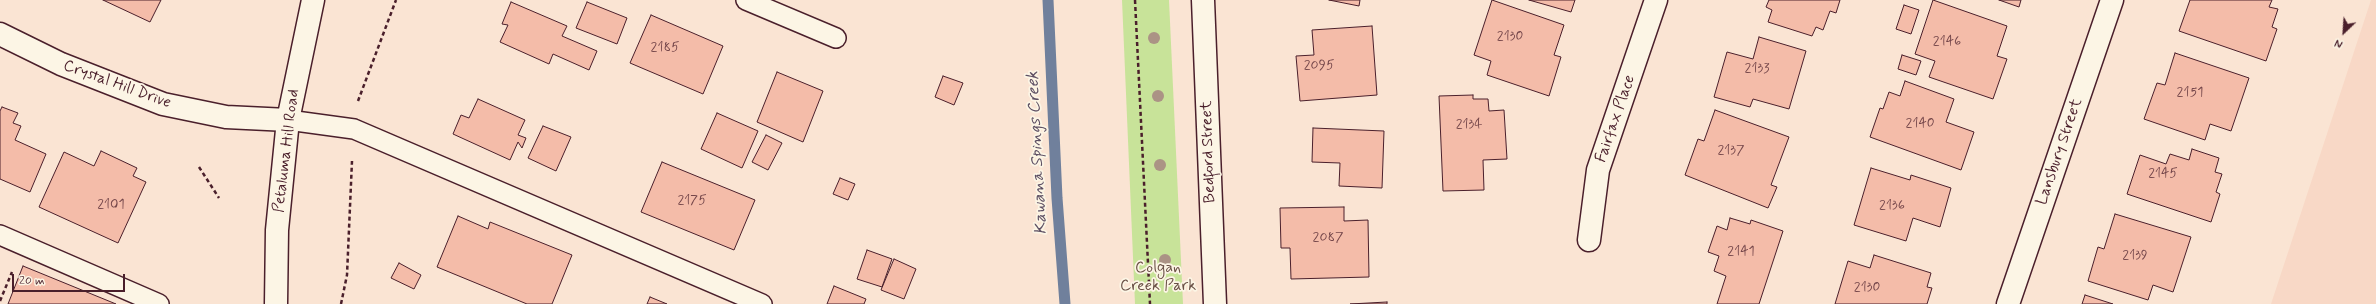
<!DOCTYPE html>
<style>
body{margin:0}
#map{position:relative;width:2376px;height:304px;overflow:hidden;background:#fae4d3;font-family:Mynerve,sans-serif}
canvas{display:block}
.north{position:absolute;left:2324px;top:12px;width:40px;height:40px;-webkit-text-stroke:3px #fcf5e5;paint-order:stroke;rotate:205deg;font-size:11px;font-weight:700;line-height:16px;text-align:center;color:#4a1f2b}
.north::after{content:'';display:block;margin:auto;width:14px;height:18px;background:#4a1f2b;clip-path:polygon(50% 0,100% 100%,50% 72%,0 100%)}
.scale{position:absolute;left:12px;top:274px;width:113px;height:18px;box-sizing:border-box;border:2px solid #4a1f2b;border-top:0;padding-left:5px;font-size:12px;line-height:14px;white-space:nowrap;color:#4a1f2b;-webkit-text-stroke:3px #fcf5e5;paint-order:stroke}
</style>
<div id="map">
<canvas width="2376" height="304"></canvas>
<div class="north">N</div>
<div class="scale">20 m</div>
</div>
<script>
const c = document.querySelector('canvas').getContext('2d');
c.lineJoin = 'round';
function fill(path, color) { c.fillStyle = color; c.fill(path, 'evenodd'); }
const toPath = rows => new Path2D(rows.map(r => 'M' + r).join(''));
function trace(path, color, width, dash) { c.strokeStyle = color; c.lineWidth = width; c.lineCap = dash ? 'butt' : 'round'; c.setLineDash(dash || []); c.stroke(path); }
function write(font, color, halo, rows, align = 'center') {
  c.font = font + ' Mynerve,sans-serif'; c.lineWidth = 3.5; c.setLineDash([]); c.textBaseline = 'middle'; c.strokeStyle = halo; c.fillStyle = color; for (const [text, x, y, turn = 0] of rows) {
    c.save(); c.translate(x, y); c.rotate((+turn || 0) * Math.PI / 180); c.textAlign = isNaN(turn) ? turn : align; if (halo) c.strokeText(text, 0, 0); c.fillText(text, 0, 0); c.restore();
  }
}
fill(toPath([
 [2371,0,2376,0,2376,304,2271,304]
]), '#f8d8c6');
fill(toPath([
 [1122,0,1169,0,1183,304,1135,304]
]), '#c8e399');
trace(toPath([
 [1048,0,1057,198,1065,304]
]), '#70809c', 11);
const building = toPath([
 [103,0,161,0,150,22,103,0],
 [1329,0,1360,0,1359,6,1329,0],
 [1492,0,1564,25,1554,55,1561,57,1549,96,1487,75,1491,61,1474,55,1492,0],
 [1529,0,1575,0,1571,12,1529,0],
 [1769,0,1840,0,1836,13,1830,11,1823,30,1816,27,1812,36,1768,22,1772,10,1766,7,1769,0],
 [1933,0,2007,26,1997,56,2007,59,1993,99,1929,77,1935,61,1915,54,1933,0],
 [1999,0,2021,0,2019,7,1999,0],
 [2190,0,2272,0,2269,7,2278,9,2272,27,2277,29,2266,61,2179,31,2190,0],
 [511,2,567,26,562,36,597,51,589,70,553,54,549,64,500,42,508,25,502,24,511,2],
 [587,2,627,18,617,44,576,28,587,2],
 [1904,5,1919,10,1911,34,1896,29,1904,5],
 [651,15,723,46,703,94,630,63,651,15],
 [1372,26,1377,95,1300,101,1296,56,1314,55,1312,30,1372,26],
 [1759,37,1806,51,1789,109,1753,99,1750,107,1714,97,1727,52,1753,59,1759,37],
 [2175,53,2249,78,2231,131,2210,124,2205,140,2144,119,2157,83,2165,85,2175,53],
 [1902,55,1921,61,1916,75,1898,69,1902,55],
 [777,72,823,91,803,142,757,122,777,72],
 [943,76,963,83,954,105,935,97,943,76],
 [1905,81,1954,99,1946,122,1974,132,1961,170,1870,137,1880,108,1883,109,1889,92,1900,96,1905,81],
 [1473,95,1473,99,1488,99,1489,111,1504,110,1507,159,1483,160,1484,190,1443,191,1439,96,1473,95],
 [478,99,525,120,518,135,526,138,522,148,518,142,510,160,453,134,461,115,469,118,478,99],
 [2,107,18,113,13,123,21,126,15,140,46,154,30,192,0,179,0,111,2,107],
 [1715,110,1789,137,1771,185,1777,187,1768,208,1685,175,1698,139,1704,141,1715,110],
 [717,113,758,131,742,168,701,149,717,113],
 [543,126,571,137,556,171,528,158,543,126],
 [1313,128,1384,131,1382,188,1339,186,1340,163,1312,162,1313,128],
 [766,135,782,143,768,170,752,162,766,135],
 [2192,149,2219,158,2215,172,2222,174,2216,192,2220,194,2211,222,2127,194,2140,155,2166,164,2170,154,2189,160,2192,149],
 [101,151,137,168,133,176,146,182,118,243,39,207,64,152,94,166,101,151],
 [662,162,755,200,734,250,641,212,662,162],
 [1871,168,1910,180,1911,175,1951,188,1940,227,1913,218,1906,241,1854,225,1871,168],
 [840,178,855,184,848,200,833,194,840,178],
 [1344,207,1344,221,1368,220,1369,277,1291,279,1290,248,1281,248,1280,208,1344,207],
 [2115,214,2191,237,2173,292,2153,285,2148,300,2088,281,2098,247,2104,249,2115,214],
 [458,216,488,229,490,222,572,255,552,304,527,304,437,267,458,216],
 [1730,218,1750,224,1751,220,1783,231,1759,304,1717,304,1726,276,1714,271,1719,256,1708,252,1717,226,1727,230,1730,218],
 [867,250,892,259,882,287,857,279,867,250],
 [1874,255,1931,273,1927,287,1932,288,1927,304,1835,304,1848,261,1870,268,1874,255],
 [894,259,916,269,904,299,881,290,894,259],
 [399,263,421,275,414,289,391,278,399,263],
 [23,266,116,304,8,304,23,266],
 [834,286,866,299,864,304,827,304,834,286],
 [2085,295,2113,304,2082,304,2085,295],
 [650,297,667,304,647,304,650,297],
 [1387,302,1387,304,1350,304,1387,302]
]);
fill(building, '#f4bca9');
trace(building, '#4a1f2b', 1);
const service = toPath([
 [746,0,836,38],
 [288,120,354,129,762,304],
 [0,235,159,304]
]);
const minor = toPath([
 [1203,0,1215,304],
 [0,34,61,64,163,104,226,117,288,120],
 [1589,240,1598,170,1656,0],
 [2008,304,2112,0]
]);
const secondary = toPath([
 [276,304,277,230,288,120,313,0]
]);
trace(service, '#4a1f2b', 22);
trace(minor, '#4a1f2b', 25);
trace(secondary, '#4a1f2b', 25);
trace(toPath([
 [1135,0,1150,304],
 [358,101,396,0],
 [199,167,219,198],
 [0,301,12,272],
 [341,304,347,275,352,161]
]), '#4a1f2b', 2.5, [4, 3]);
trace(service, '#fcf5e5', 19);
trace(minor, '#fcf5e5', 22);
trace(secondary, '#fcf5e5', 22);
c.fillStyle = '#ab9385';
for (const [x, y] of [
 [1154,38],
 [1158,96],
 [1160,165],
 [1165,260]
]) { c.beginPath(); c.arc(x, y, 6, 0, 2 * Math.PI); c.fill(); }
write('14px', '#74464a', null, [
 ["2130",1510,37],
 ["2146",1947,42],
 ["2185",665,48],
 ["2095",1319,66],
 ["2133",1757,69],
 ["2151",2190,93],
 ["2140",1920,124],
 ["2134",1469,125],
 ["2137",1731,151],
 ["2145",2163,174],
 ["2175",692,201],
 ["2101",111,205],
 ["2136",1892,206],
 ["2087",1328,238],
 ["2141",1741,252],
 ["2139",2135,256],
 ["2130",1867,288]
]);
write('16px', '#4a1f2b', '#fcf5e5', [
 ["Crystal Hill Drive",117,85,20],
 ["Fairfax Place",1616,119,-71],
 ["Petaluma Hill Road",287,151,-83],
 ["Bedford Street",1209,152,-92],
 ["Lansbury Street",2060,152,-71]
]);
write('16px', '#6a5046', '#fcf5e5', [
 ["Colgan",1158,269],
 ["Creek Park",1158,287]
]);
write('italic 17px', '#5d4f63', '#fcf5e5', [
 ["Kawana Spings Creek",1038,153,-93]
]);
</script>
